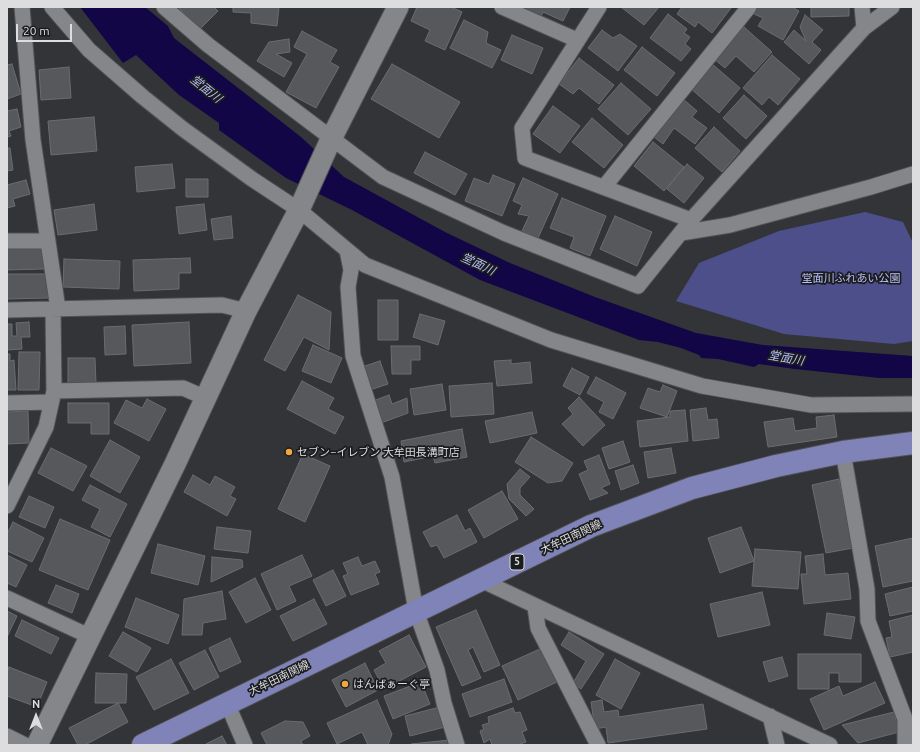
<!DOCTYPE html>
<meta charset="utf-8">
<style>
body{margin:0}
#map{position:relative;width:920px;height:752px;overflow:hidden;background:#333438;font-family:Ubuntu,sans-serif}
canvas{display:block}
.frame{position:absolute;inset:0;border:8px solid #dddde0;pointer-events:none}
.north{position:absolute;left:16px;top:696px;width:40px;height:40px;-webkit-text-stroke:3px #1b1c1d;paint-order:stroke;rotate:0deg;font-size:11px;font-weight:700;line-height:16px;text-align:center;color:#dddde0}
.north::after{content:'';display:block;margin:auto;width:14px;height:18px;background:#dddde0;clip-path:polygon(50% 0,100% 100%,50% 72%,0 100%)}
.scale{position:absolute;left:16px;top:24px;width:56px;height:18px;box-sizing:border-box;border:2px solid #dddde0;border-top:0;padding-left:5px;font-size:12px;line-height:14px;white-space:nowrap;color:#dddde0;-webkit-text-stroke:3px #1b1c1d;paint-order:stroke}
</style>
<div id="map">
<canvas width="920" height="752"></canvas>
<div class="frame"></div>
<div class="north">N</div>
<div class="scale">20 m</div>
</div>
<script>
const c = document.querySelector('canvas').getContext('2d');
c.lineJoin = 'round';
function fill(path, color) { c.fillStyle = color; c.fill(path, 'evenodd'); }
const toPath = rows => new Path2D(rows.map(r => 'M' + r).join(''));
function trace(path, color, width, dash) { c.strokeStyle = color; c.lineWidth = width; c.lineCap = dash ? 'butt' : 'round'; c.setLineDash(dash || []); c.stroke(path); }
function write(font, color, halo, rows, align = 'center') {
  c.font = font + ' Ubuntu,"Noto Sans JP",sans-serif'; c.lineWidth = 3.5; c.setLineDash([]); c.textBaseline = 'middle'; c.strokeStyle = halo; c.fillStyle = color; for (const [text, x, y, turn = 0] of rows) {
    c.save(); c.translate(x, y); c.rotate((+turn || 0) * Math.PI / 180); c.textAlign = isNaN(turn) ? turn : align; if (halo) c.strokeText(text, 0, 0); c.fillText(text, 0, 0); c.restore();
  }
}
fill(toPath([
 [865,212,903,222,913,243,913,341,894,344,784,334,676,301,699,263,779,231]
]), '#4c4f8a');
fill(toPath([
 [80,7,145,7,168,26,174,38,301,137,344,177,445,232,510,263,595,297,696,333,763,345,913,356,913,378,879,378,795,369,759,364,754,367,718,359,701,358,699,355,681,348,658,342,639,340,480,280,352,210,286,178,219,130,219,123,179,95,136,55,123,63]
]), '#130647');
const building = toPath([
 [178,7,214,7,218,11,200,29,178,7],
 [233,7,279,7,277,26,251,23,251,13,233,12,233,7],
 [417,7,451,7,462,12,445,50,425,41,430,30,411,21,417,7],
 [522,7,570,7,563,21,543,12,540,19,521,10,522,7],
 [621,7,659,7,644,25,621,7],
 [682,7,730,7,731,8,712,33,698,22,695,27,677,14,682,7],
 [756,7,792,7,799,11,783,40,758,26,763,18,752,13,756,7],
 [811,7,849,7,849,16,811,17,811,7],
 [668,14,687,29,684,33,690,37,685,44,691,49,681,61,650,38,668,14],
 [805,15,823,30,812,42,821,50,809,64,784,42,794,30,806,41,800,27,805,15],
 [464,20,488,32,486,43,501,50,492,68,450,48,464,20],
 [744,27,772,52,754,72,736,56,725,68,714,59,744,27],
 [602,30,613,38,620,34,637,46,618,71,588,48,602,30],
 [302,31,337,50,330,62,339,67,316,108,286,92,307,54,294,47,302,31],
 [512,35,543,48,532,74,501,60,512,35],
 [289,39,290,52,276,54,292,63,284,77,257,61,269,42,289,39],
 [642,47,675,73,657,96,624,70,642,47],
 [772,55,800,79,778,105,769,97,762,105,743,88,772,55],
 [579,58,614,85,599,104,579,88,573,94,559,84,579,58],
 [711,63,740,88,719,113,690,88,711,63],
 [12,64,21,94,7,99,7,65,12,64],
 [392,64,460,102,439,138,371,99,392,64],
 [69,67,71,98,41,100,39,70,69,67],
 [621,83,651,109,628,135,598,109,621,83],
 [744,95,767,116,746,139,723,118,744,95],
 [683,99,697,111,692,117,707,128,695,144,674,128,663,144,654,137,683,99],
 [553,106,580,126,560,153,533,134,553,106],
 [17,109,21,127,9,131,11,136,7,137,7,111,17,109],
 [94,117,97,151,51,155,48,121,94,117],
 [592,118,623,145,604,168,572,142,592,118],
 [714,127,740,151,722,172,695,148,714,127],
 [653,142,684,167,664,191,634,166,653,142],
 [7,148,10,148,13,170,7,171,7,148],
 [425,152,467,174,455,195,414,173,425,152],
 [172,164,175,188,137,192,135,167,172,164],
 [687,164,704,178,684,203,667,189,687,164],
 [493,175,515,184,502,216,465,201,474,178,489,184,493,175],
 [523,178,558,194,538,238,522,231,529,216,518,214,522,205,513,201,523,178],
 [186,179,208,179,208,197,186,197,186,179],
 [26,180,30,194,13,199,15,206,7,208,7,185,26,180],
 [562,198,606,216,590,256,570,248,574,237,550,228,562,198],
 [94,204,97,230,58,235,54,210,94,204],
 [204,204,207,230,179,234,176,207,204,204],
 [231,216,233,238,214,240,211,219,231,216],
 [615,216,652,232,637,266,600,249,615,216],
 [44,247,44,269,7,270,7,248,44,247],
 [190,258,191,273,179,273,179,289,134,291,133,260,190,258],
 [64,259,120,261,119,289,63,287,64,259],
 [7,274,48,274,48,298,7,299,7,274],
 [298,295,331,312,329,350,304,337,285,371,264,360,298,295],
 [378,300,398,300,398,340,378,340,378,300],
 [420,314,445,321,438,345,413,337,420,314],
 [29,322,30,337,21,337,22,349,7,350,7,324,12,324,12,336,17,336,16,323,29,322],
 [189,322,191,363,134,366,132,325,189,322],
 [125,326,126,354,105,355,104,327,125,326],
 [313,345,342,358,331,383,302,371,313,345],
 [391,346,420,346,420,360,411,360,411,374,392,374,391,346],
 [19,352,40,352,39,390,18,390,19,352],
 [7,354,10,354,10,361,14,360,16,390,7,390,7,354],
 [68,358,95,358,96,384,68,385,68,358],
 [511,360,511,364,530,362,532,383,497,386,494,361,511,360],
 [380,361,388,384,370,390,362,367,380,361],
 [572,368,589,377,580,395,563,386,572,368],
 [596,377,626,393,613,419,599,412,604,402,587,393,596,377],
 [302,381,334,398,328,409,344,417,335,434,287,409,302,381],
 [492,383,494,414,451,417,449,386,492,383],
 [442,384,446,410,414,415,410,389,442,384],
 [663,385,677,391,667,417,640,408,648,388,660,392,663,385],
 [389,395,392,404,407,398,408,413,381,423,373,401,389,395],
 [579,397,605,425,583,446,562,424,573,414,568,408,579,397],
 [147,399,166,409,149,441,114,423,126,400,142,408,147,399],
 [68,403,109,403,109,434,91,434,91,423,68,423,68,403],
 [706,408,708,420,717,419,719,438,693,441,690,410,706,408],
 [685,410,688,441,640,447,637,421,670,417,670,411,685,410],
 [28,411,29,443,7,444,7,412,28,411],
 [532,412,537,433,490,443,485,421,532,412],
 [834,415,837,437,768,447,764,422,793,418,795,431,817,428,816,417,834,415],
 [462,429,467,457,435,463,433,456,404,462,401,441,462,429],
 [531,437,573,463,562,481,548,483,515,462,531,437],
 [110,440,140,457,120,493,90,476,110,440],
 [623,441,630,462,609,469,602,448,623,441],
 [51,448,87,466,73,491,38,473,51,448],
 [671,448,676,473,648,478,644,452,671,448],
 [303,454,330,466,305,522,278,509,303,454],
 [599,455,610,484,601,488,608,493,590,500,579,474,588,470,584,461,599,455],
 [633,465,639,483,621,490,615,471,633,465],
 [520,469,530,477,520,488,520,495,534,509,526,516,509,499,507,484,520,469],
 [193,475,210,485,215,476,235,487,230,496,236,499,227,516,184,492,193,475],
 [839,479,853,548,826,553,812,485,839,479],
 [90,485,127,504,110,537,91,527,100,509,82,500,90,485],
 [502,491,518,519,484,538,468,510,502,491],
 [29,496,54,507,45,528,19,517,29,496],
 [457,515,465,531,470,528,477,542,444,558,437,545,431,547,423,532,457,515],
 [60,519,110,540,88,590,39,570,60,519],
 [13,522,44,538,32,562,7,551,7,534,13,522],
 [217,527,251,531,248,553,214,549,217,527],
 [741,527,754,561,720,573,708,538,741,527],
 [913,538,913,581,883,587,875,546,913,538],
 [158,544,205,556,198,585,151,573,158,544],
 [755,549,801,552,798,589,752,586,755,549],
 [823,554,825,575,848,573,851,599,804,604,801,574,807,574,805,556,823,554],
 [7,555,27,565,16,587,7,583,7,555],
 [302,555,312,576,289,586,296,601,277,610,261,574,302,555],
 [212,557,242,560,243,567,211,582,212,557],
 [358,557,362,566,375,561,380,572,375,574,379,584,351,595,343,576,348,574,343,563,358,557],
 [333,570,346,596,326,606,313,580,333,570],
 [255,578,271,610,246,623,229,592,255,578],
 [56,585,79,594,72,613,48,603,56,585],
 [913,587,913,611,890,616,885,594,913,587],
 [222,591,226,619,203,623,202,635,182,635,184,599,222,591],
 [762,592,770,625,718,637,710,604,762,592],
 [136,598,179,615,168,644,125,627,136,598],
 [314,599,327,624,293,641,280,616,314,599],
 [476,610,500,665,484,672,473,647,468,650,481,678,462,686,436,627,476,610],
 [7,611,17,616,7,637,7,611],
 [827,613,855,617,851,639,824,635,827,613],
 [913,615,913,652,890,657,886,638,892,637,889,621,913,615],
 [22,620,59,638,51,654,15,636,22,620],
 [123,632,151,648,137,672,109,656,123,632],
 [569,632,604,654,581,689,573,683,586,661,561,645,569,632],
 [409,635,426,667,384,689,374,670,386,663,379,651,409,635],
 [230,638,241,662,220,672,209,648,230,638],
 [542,648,557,682,518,700,502,666,542,648],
 [205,650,219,677,194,690,179,663,205,650],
 [798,654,861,654,861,682,839,682,839,673,829,673,829,689,798,689,798,654],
 [782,657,788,676,769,682,763,662,782,657],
 [171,659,189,693,154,710,136,677,171,659],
 [615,659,640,673,621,709,596,695,615,659],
 [365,663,378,690,346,707,332,680,365,663],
 [9,667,47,682,37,707,7,696,7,673,9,667],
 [96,673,127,674,126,703,95,703,96,673],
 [504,679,512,702,470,717,462,694,504,679],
 [421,682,430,704,393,719,384,696,421,682],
 [875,682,885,703,824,730,810,699,839,686,843,696,875,682],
 [377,700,392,734,388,745,368,745,362,732,337,744,327,723,377,700],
 [602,700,604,712,618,710,619,717,703,704,707,729,608,743,606,727,595,729,591,702,602,700],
 [118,703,128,722,85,745,78,745,69,728,118,703],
 [440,707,445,727,410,736,405,716,440,707],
 [513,708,515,713,520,712,527,730,522,732,526,742,517,745,492,745,490,739,484,743,480,731,484,729,482,725,489,723,488,717,513,708],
 [894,712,899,732,858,743,842,725,894,712],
 [285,721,303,722,310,736,301,741,303,745,267,745,261,733,285,721],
 [222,736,227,745,207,745,206,744,222,736],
 [450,740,451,745,411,745,411,744,450,740]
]);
fill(building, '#57585c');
trace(building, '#6b6c70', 1);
const street = toPath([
 [22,7,33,140,58,309],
 [52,7,89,50,143,97,183,129,252,179,299,210,365,265,551,340,702,386,811,405,913,404],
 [164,7,208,45,383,177,504,233,638,286,691,220,864,28,892,7],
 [502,7,577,40],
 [599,7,522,128,525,158,691,220],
 [862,7,864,28],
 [604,187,749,7],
 [681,233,730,225,871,187,913,174],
 [7,241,48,241],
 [347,250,351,270,348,287,353,356,392,477,416,611,437,670,444,703,457,745],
 [7,310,222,305,246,311],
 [54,391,183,388,206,398],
 [7,403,51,402],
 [843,452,867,589,868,621,905,719,905,745],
 [7,506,46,427,54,391,53,309],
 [481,580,830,745],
 [7,598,91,637],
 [535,607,538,628,598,745],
 [227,703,245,745],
 [770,716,777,745],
 [7,736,25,745]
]);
const secondary = toPath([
 [37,745,175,464,246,311,299,210,331,139,398,7]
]);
const primary = toPath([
 [143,745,591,526,692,488,776,466,843,452,913,443]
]);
trace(street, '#515255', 17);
trace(secondary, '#515255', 23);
trace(primary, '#515255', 24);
trace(street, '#85868a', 15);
trace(secondary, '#85868a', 21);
trace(primary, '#8083b7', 22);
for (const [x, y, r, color] of [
 [289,452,4,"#f2a541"],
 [345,684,4,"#f2a541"]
]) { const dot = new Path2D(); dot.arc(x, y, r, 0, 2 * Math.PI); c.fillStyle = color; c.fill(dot); trace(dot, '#1b1c1d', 1.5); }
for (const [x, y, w] of [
 [517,562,14]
]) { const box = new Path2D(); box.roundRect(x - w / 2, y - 8, w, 16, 3); c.fillStyle = '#1b1c1d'; c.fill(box); trace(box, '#dddde0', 1); }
write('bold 10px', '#dddde0', null, [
 ["5",517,562]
]);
write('11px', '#bac0fc', '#1b1c1d', [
 ["堂面川ふれあい公園",851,278]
]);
write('11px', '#dddde0', '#1b1c1d', [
 ["セブン−イレブン 大牟田長溝町店",297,452],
 ["はんばぁーぐ亭",353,684]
], 'left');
write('11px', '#dddde0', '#1b1c1d', [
 ["大牟田南関線",571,537,-25],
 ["大牟田南関線",279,678,-26]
]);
write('italic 12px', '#b5bbf6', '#1b1c1d', [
 ["堂面川",206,89,39],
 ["堂面川",478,264,25],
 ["堂面川",786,358,10]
]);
</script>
